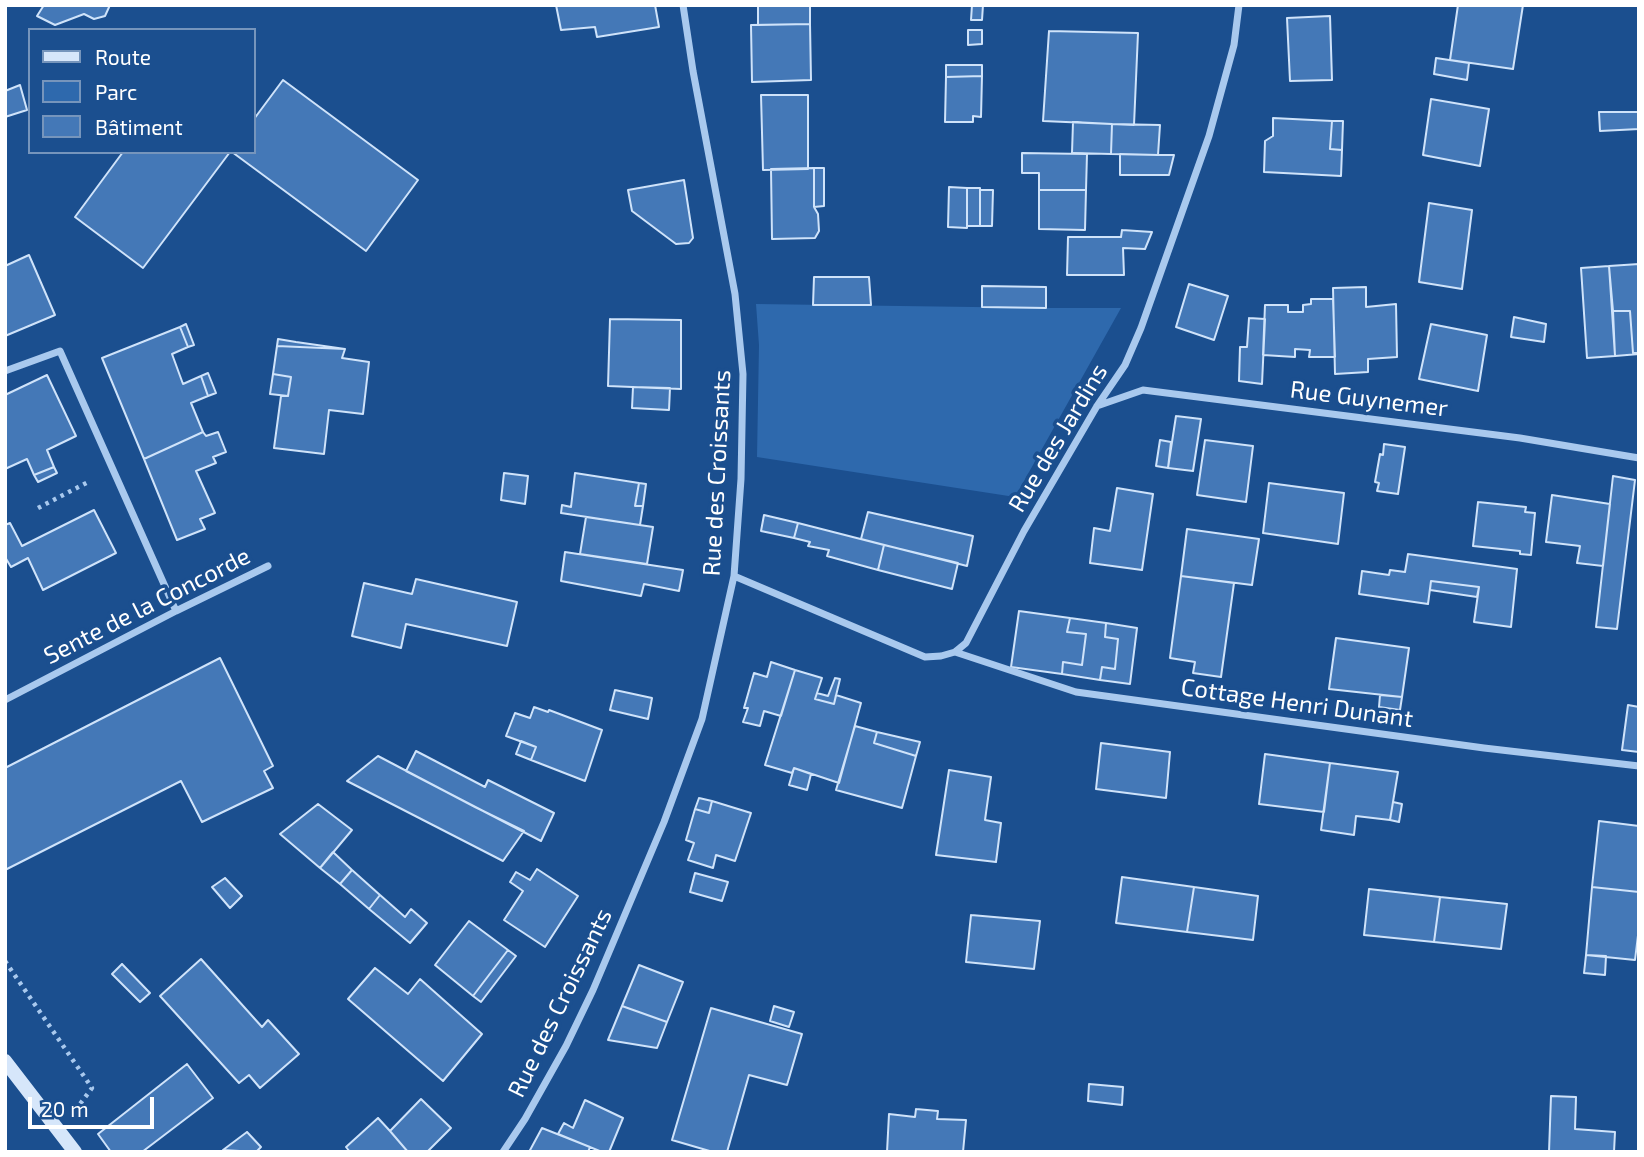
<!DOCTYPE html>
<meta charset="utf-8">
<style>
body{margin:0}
#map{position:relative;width:1644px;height:1157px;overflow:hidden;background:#1b4f8f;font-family:"Exo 2",sans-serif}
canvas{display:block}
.frame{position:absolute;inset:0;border:7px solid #fff;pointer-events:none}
.legend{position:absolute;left:28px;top:28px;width:228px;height:126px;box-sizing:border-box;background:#1b4f8f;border:2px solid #7695bc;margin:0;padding:9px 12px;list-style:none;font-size:21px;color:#fff}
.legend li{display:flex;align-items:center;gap:14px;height:35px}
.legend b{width:35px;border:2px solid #7695bc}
.scale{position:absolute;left:28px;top:1097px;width:126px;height:32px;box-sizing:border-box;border:4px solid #fff;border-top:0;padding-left:9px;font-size:21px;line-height:24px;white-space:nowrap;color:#fff;-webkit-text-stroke:5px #1b4f8f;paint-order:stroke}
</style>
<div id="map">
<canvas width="1644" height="1157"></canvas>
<div class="frame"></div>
<ul class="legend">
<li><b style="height:9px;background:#d6e6fa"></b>Route</li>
<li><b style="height:19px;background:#2e69ad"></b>Parc</li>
<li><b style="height:19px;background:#4478b7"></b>Bâtiment</li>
</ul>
<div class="scale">20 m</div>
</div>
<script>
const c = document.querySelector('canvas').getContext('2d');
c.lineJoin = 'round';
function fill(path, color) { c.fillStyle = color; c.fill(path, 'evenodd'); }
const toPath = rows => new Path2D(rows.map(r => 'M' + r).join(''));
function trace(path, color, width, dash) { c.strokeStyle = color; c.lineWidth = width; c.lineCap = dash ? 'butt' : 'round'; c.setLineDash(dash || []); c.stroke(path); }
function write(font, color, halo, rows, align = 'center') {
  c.font = font + ' "Exo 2",sans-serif'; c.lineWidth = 7; c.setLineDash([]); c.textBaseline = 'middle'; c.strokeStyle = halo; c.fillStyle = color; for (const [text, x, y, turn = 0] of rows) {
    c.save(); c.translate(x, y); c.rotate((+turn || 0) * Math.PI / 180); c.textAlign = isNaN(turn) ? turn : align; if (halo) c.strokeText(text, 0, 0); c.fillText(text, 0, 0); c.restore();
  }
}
fill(toPath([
 [756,304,1046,308,1121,308,1015,497,757,457,759,345]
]), '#2e69ad');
const building = toPath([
 [44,5,110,5,105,16,94,19,84,14,55,25,37,16,44,5],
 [556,5,655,5,659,27,597,37,595,27,561,30,556,5],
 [758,5,810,5,810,24,758,25,758,5],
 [972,5,983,5,982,20,971,20,972,5],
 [1458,5,1523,5,1513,69,1450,60,1458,5],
 [1330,16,1332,80,1290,81,1287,18,1330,16],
 [810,24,811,80,752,82,751,25,810,24],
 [968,30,982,30,982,44,968,45,968,30],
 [1049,31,1138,33,1134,125,1043,121,1049,31],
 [1436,58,1469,63,1467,80,1434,74,1436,58],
 [946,65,982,65,982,76,946,77,946,65],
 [982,76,981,117,973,116,973,122,945,122,946,77,982,76],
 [283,80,418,180,366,251,232,152,254,152,254,119,283,80],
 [20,85,27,110,5,117,5,91,20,85],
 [761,95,808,95,808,169,763,170,761,95],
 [1431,99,1489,109,1480,166,1423,155,1431,99],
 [1599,112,1639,112,1639,129,1600,131,1599,112],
 [1273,118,1332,121,1330,149,1342,150,1341,176,1264,172,1265,141,1273,136,1273,118],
 [1332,121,1343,121,1342,150,1330,149,1332,121],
 [1073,122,1112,124,1111,154,1072,153,1073,122],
 [1112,124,1160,125,1158,155,1111,154,1112,124],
 [123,152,230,152,143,268,75,217,123,152],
 [1022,153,1087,154,1086,190,1039,190,1039,173,1022,173,1022,153],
 [1120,154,1158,155,1174,155,1169,175,1120,175,1120,154],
 [814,168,814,207,818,214,819,231,815,238,772,239,771,169,814,168],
 [814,168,824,168,824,206,814,207,814,168],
 [684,180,693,238,689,243,676,244,632,211,628,190,684,180],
 [949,187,967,188,967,228,948,227,949,187],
 [967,188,980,188,980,226,967,226,967,188],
 [980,190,993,190,992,226,980,226,980,190],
 [1039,190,1086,190,1085,230,1039,229,1039,190],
 [1429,203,1472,210,1462,289,1419,282,1429,203],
 [1122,230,1152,232,1145,249,1123,248,1124,275,1067,275,1068,237,1121,237,1122,230],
 [29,255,55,315,5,336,5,266,29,255],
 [1639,264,1639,353,1633,353,1630,311,1613,311,1609,266,1639,264],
 [1609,266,1615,356,1587,358,1581,268,1609,266],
 [814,277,869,277,871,305,813,305,814,277],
 [1189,284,1228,296,1214,340,1176,327,1189,284],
 [982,286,1046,287,1046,308,982,307,982,286],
 [1366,287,1366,307,1396,304,1397,357,1368,359,1368,372,1335,374,1333,288,1366,287],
 [1311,299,1333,299,1335,357,1309,357,1310,350,1295,349,1295,357,1263,355,1265,305,1288,305,1288,312,1303,312,1303,305,1311,304,1311,299],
 [1613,311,1630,311,1633,353,1639,354,1615,356,1613,311],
 [1514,317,1546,324,1544,342,1511,337,1514,317],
 [1249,318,1265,319,1262,384,1239,381,1240,347,1247,347,1249,318],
 [610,319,681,320,681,389,608,386,610,319],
 [186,324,194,345,188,347,180,327,186,324],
 [1431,324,1487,335,1478,391,1419,379,1431,324],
 [180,327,188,347,172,354,183,384,201,376,208,396,191,403,203,432,144,459,102,358,180,327],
 [278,339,296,342,345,349,277,346,278,339],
 [277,346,345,349,342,358,369,362,363,414,329,410,324,454,274,448,281,396,288,396,291,377,273,374,277,346],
 [208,373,216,393,208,396,201,376,208,373],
 [273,374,291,377,288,396,270,394,273,374],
 [47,375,76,436,47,450,54,467,34,475,27,459,5,469,5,395,47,375],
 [633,387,670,388,669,410,632,408,633,387],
 [1176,416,1201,419,1193,471,1168,468,1176,416],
 [203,432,206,436,218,432,226,452,213,457,216,463,196,471,215,513,200,519,205,529,177,540,144,459,203,432],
 [1160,440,1171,442,1168,468,1156,466,1160,440],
 [1205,440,1253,446,1246,502,1197,495,1205,440],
 [1384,444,1405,447,1398,494,1377,491,1379,483,1375,482,1380,454,1383,455,1384,444],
 [54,467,57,473,38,482,34,475,54,467],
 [504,473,528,476,525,504,501,500,504,473],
 [575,473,639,483,635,506,643,506,640,525,561,513,562,505,571,507,575,473],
 [1613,476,1635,480,1617,629,1596,627,1613,476],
 [639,483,646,484,643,506,635,506,639,483],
 [1269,483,1344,493,1338,544,1263,533,1269,483],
 [1117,488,1153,494,1142,570,1090,563,1094,528,1110,531,1117,488],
 [1552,495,1610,504,1603,566,1577,563,1580,546,1546,542,1552,495],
 [1478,502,1526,507,1525,512,1535,513,1531,555,1520,554,1520,551,1473,546,1478,502],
 [94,510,116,553,43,590,28,558,11,567,5,557,5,525,10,523,22,546,94,510],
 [868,512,973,536,967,566,861,539,868,512],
 [764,515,798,523,794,538,761,531,764,515],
 [586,517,653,527,647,564,580,554,586,517],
 [798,523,884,545,878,570,827,556,829,550,808,546,810,542,794,538,798,523],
 [1187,529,1259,539,1252,585,1181,576,1187,529],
 [884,545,958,563,952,589,878,570,884,545],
 [565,552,683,570,679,591,644,584,641,596,561,581,565,552],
 [1408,554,1517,569,1511,627,1474,622,1479,587,1431,581,1428,604,1359,594,1362,571,1389,575,1390,570,1405,572,1408,554],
 [1181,576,1234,583,1221,677,1193,673,1195,662,1170,658,1181,576],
 [416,579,517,602,507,646,406,624,401,648,352,636,364,583,412,594,416,579],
 [1431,581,1479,587,1477,597,1430,590,1431,581],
 [1019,611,1070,618,1067,632,1086,634,1082,665,1063,662,1062,674,1011,667,1019,611],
 [1070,618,1106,623,1105,637,1118,639,1115,669,1102,667,1100,680,1062,674,1063,662,1082,665,1086,634,1067,632,1070,618],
 [1106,623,1137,628,1130,684,1100,680,1102,667,1115,669,1118,639,1105,637,1106,623],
 [1336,638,1409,648,1402,697,1329,689,1336,638],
 [220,658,273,766,264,771,273,788,202,822,181,781,5,870,5,768,220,658],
 [771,662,795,670,781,716,764,711,760,726,743,722,748,708,744,708,754,673,767,677,771,662],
 [795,670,822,678,815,699,834,704,836,695,861,703,839,783,794,768,792,773,765,765,795,670],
 [835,678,840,679,834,704,815,699,817,693,828,696,835,678],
 [615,690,652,698,648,719,610,710,615,690],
 [1380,695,1402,697,1400,710,1379,707,1380,695],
 [1628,705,1639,707,1639,752,1622,750,1628,705],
 [534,707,548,712,549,710,602,730,585,781,531,760,536,747,506,736,515,713,530,718,534,707],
 [855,726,877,732,874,743,916,756,902,808,836,790,855,726],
 [877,732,920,742,916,756,874,743,877,732],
 [521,741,536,747,531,760,516,754,521,741],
 [1101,743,1170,752,1166,798,1096,789,1101,743],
 [416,751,485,787,488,780,554,813,541,841,406,771,416,751],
 [1265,754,1330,763,1324,812,1259,804,1265,754],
 [378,756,475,807,524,831,503,861,347,781,378,756],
 [1330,763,1398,772,1390,820,1356,816,1354,835,1321,830,1330,763],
 [794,768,811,774,807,790,789,785,794,768],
 [949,770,991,777,985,820,1001,823,996,862,936,855,949,770],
 [699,798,712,801,709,813,695,809,699,798],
 [712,801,751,813,735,861,716,855,713,868,688,860,694,843,686,840,695,809,709,813,712,801],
 [1393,802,1402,804,1399,822,1390,820,1393,802],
 [318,804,352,830,320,868,280,834,318,804],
 [1599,821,1639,826,1639,892,1592,887,1599,821],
 [333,852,352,870,340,884,320,868,333,852],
 [537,869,578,896,545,947,504,920,523,891,510,882,516,872,530,880,537,869],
 [352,870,380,895,369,909,340,884,352,870],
 [695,873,728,882,722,901,690,892,695,873],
 [1122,877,1194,887,1187,932,1116,923,1122,877],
 [225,878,242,896,230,908,212,887,225,878],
 [1194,887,1258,896,1253,940,1187,932,1194,887],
 [1592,887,1639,892,1639,927,1635,960,1586,955,1592,887],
 [1369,889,1440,897,1434,942,1364,935,1369,889],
 [380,895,405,917,411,909,427,923,410,943,369,909,380,895],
 [1440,897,1507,904,1501,949,1434,942,1440,897],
 [971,915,1040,921,1034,969,966,962,971,915],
 [469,921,508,950,473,996,435,965,469,921],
 [508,950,516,956,481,1002,473,996,508,950],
 [1586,955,1606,956,1605,975,1584,973,1586,955],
 [201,959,262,1027,268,1020,299,1054,260,1088,249,1075,239,1083,160,996,201,959],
 [122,964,150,993,140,1002,112,974,122,964],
 [639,965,683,982,667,1022,622,1006,639,965],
 [375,968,408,994,420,979,482,1034,443,1081,348,999,375,968],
 [622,1006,667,1022,657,1048,608,1040,622,1006],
 [774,1006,794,1012,789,1027,770,1021,774,1006],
 [711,1008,802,1034,787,1085,749,1075,727,1152,713,1152,672,1140,711,1008],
 [187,1064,213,1098,142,1152,111,1152,98,1134,187,1064],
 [1089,1084,1123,1087,1122,1105,1088,1101,1089,1084],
 [1551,1096,1576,1097,1575,1129,1615,1132,1614,1152,1549,1152,1551,1096],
 [421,1099,451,1128,427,1152,408,1152,390,1131,421,1099],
 [585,1100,623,1118,609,1152,602,1152,558,1134,564,1123,573,1128,585,1100],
 [916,1109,938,1111,937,1119,966,1120,963,1152,887,1152,889,1114,915,1117,916,1109],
 [378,1118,390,1131,408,1152,350,1152,346,1147,378,1118],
 [542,1128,590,1147,588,1152,529,1152,542,1128],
 [247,1132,261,1147,256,1152,223,1150,247,1132]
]);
fill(building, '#4478b7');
trace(building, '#cfe3fa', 2);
trace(toPath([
 [38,508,90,481],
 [5,961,92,1088,77,1108]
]), '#a9c9ee', 4.5, [3.5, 5]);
trace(toPath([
 [5,371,60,351,176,611],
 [1097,406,1143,390,1520,438,1639,458],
 [734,576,925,657,941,656,955,652,966,643,1024,531,1097,406,1125,365,1141,328,1209,136,1234,45,1239,5],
 [955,652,1076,692,1484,748,1639,766],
 [5,700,176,611,268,566],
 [503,1152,525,1119,566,1046,593,990,664,822,702,719,734,576,741,479,743,374,735,294,693,71,683,5]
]), '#a9c9ee', 7);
trace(toPath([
 [5,1061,75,1152]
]), '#d6e6fa', 14);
write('24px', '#fff', '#1b4f8f', [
 ["Rue Guynemer",1369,399,7],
 ["Rue des Jardins",1058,438,-59],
 ["Rue des Croissants",717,473,-87],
 ["Sente de la Concorde",147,606,-27],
 ["Cottage Henri Dunant",1297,703,8],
 ["Rue des Croissants",560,1003,-64]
]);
</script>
